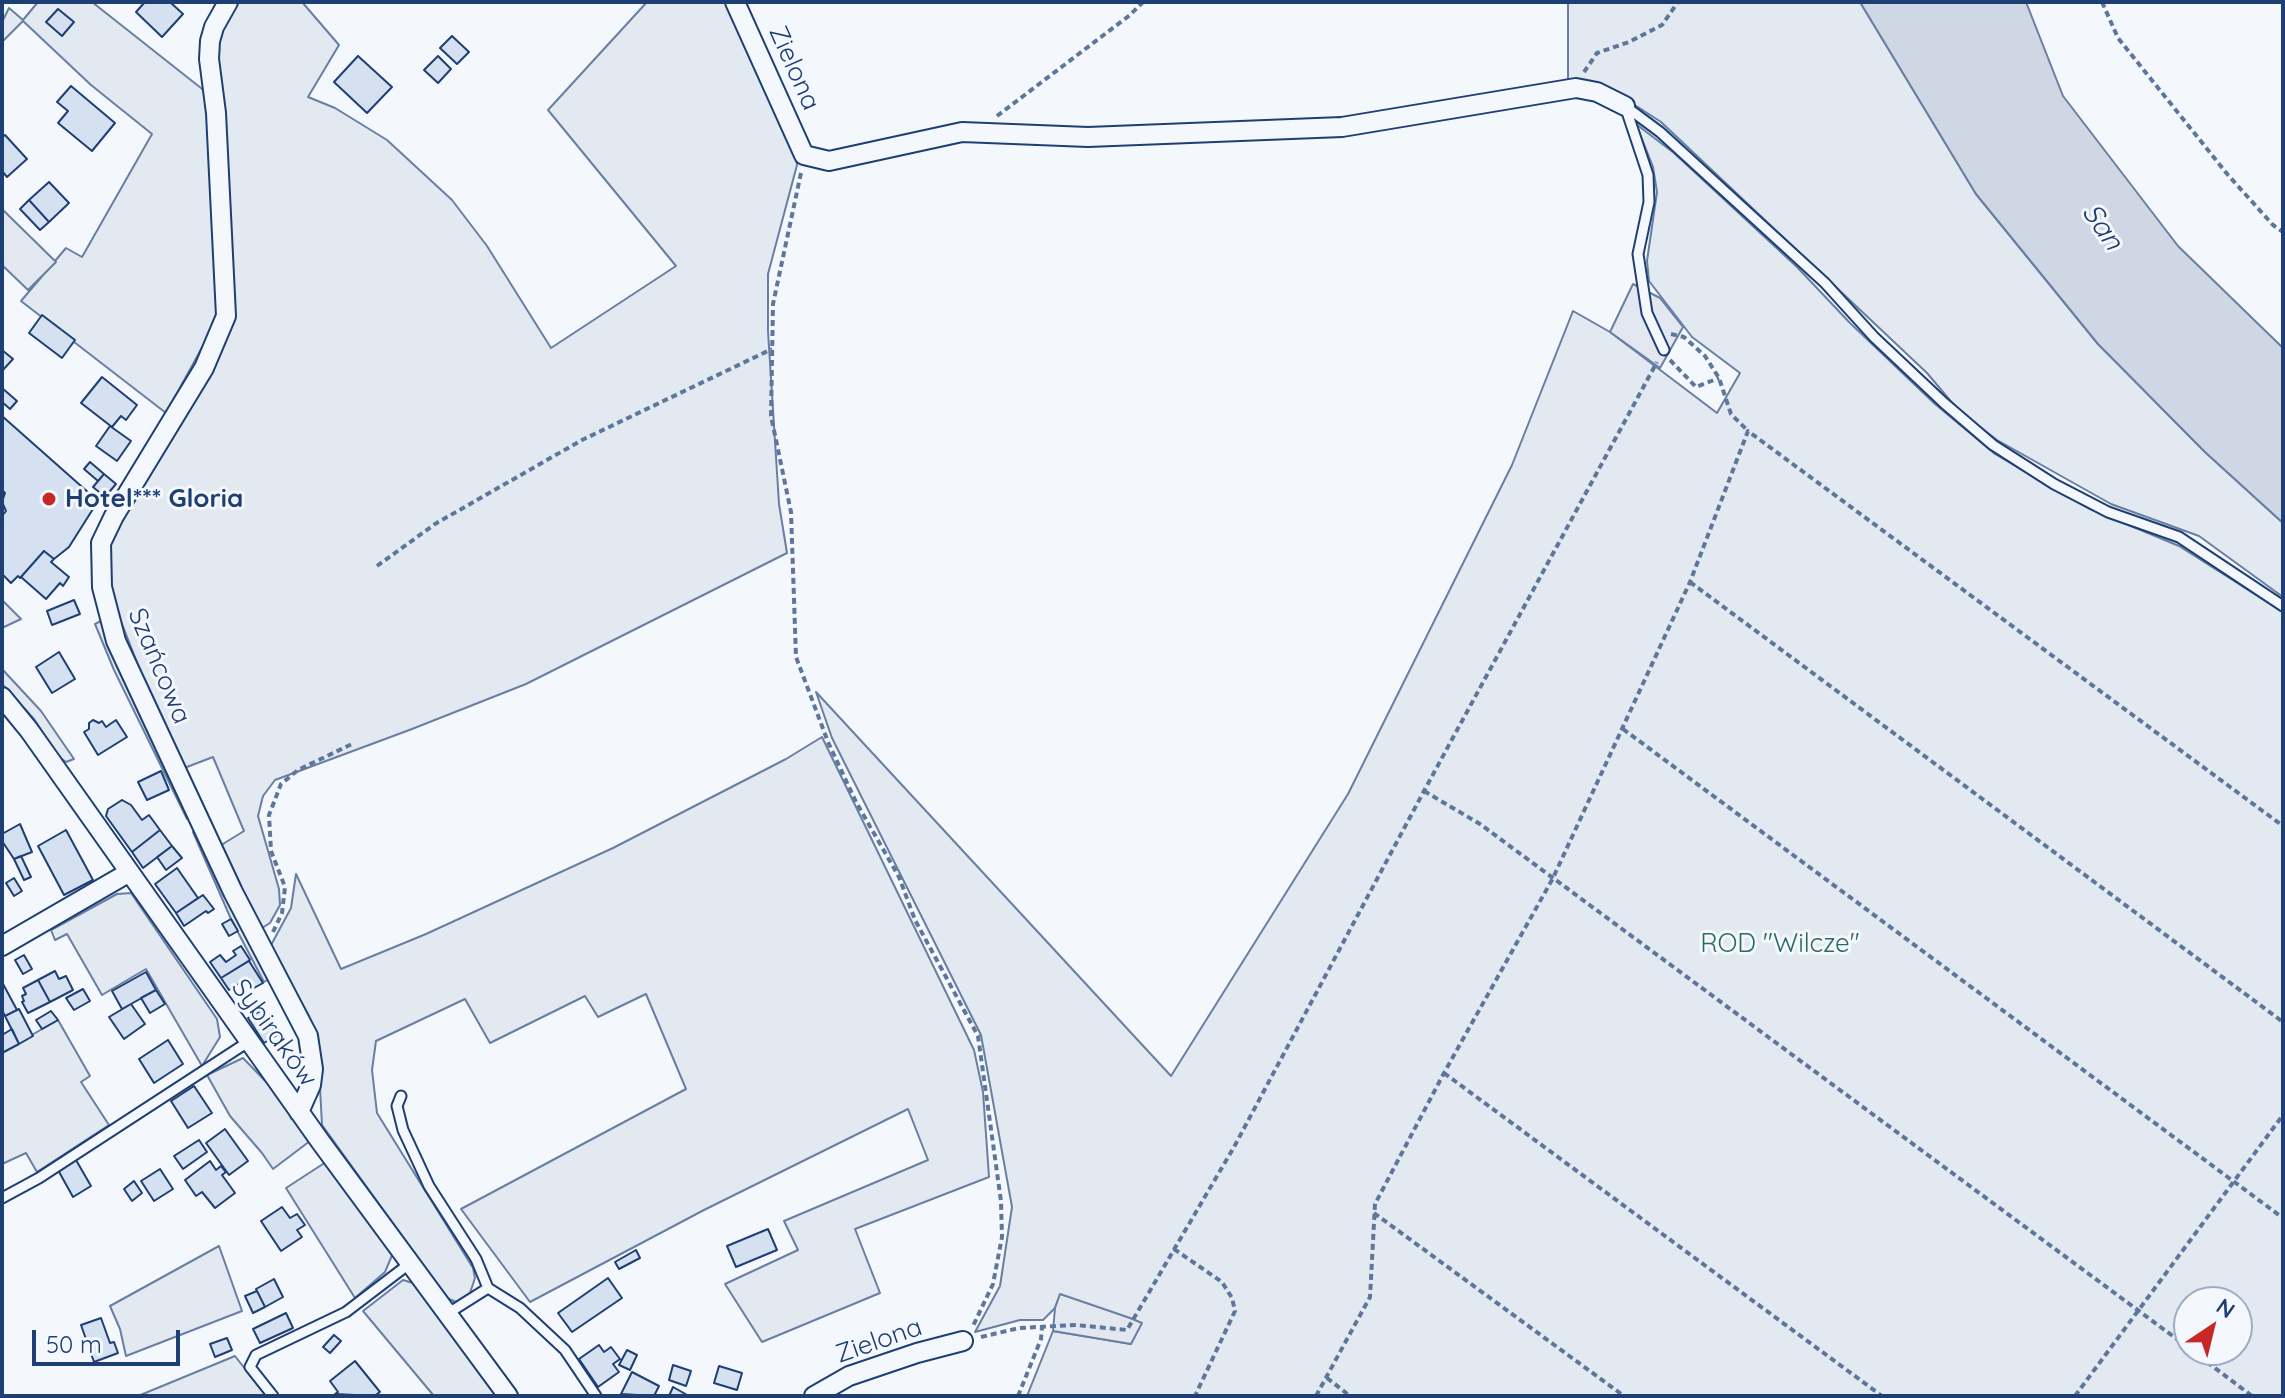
<!DOCTYPE html>
<meta charset="utf-8">
<style>
body{margin:0}
#map{position:relative;width:2285px;height:1398px;overflow:hidden;background:#f4f7fb;font-family:Quicksand,sans-serif}
canvas{display:block}
.frame{position:absolute;inset:0;border:4px solid #1d3f73;pointer-events:none}
.north{position:absolute;left:2173px;top:1286px;width:80px;height:80px;box-sizing:border-box;background:#f4f7fb;border:2px solid #9eadc5;border-radius:50%;rotate:35deg;font-size:22px;font-weight:700;line-height:32px;text-align:center;color:#1d3f73}
.north::after{content:'';display:block;margin:auto;width:28px;height:36px;background:#c62828;clip-path:polygon(50% 0,100% 100%,50% 72%,0 100%)}
.scale{position:absolute;left:32px;top:1330px;width:148px;height:36px;box-sizing:border-box;border:4px solid #1d3f73;border-top:0;padding-left:10px;font-size:24px;line-height:28px;white-space:nowrap;color:#1d3f73;-webkit-text-stroke:6px #f4f7fb;paint-order:stroke}
</style>
<div id="map">
<canvas width="2285" height="1398"></canvas>
<div class="frame"></div>
<div class="north">N</div>
<div class="scale">50 m</div>
</div>
<script>
const c = document.querySelector('canvas').getContext('2d');
c.lineJoin = 'round';
function fill(path, color) { c.fillStyle = color; c.fill(path, 'evenodd'); }
const toPath = rows => new Path2D(rows.map(r => 'M' + r).join(''));
function trace(path, color, width, dash) { c.strokeStyle = color; c.lineWidth = width; c.lineCap = dash ? 'butt' : 'round'; c.setLineDash(dash || []); c.stroke(path); }
function write(font, color, halo, rows, align = 'center') {
  c.font = font + ' Quicksand,sans-serif'; c.lineWidth = 6; c.setLineDash([]); c.textBaseline = 'middle'; c.strokeStyle = halo; c.fillStyle = color; for (const [text, x, y, turn = 0] of rows) {
    c.save(); c.translate(x, y); c.rotate((+turn || 0) * Math.PI / 180); c.textAlign = isNaN(turn) ? turn : align; if (halo) c.strokeText(text, 0, 0); c.fillText(text, 0, 0); c.restore();
  }
}
const green = toPath([
 [38,2,92,2,206,92,218,310,215,324,166,413,21,301,66,248,82,257,152,134,91,85,23,21,2,42,2,22,9,8,23,20,38,2],
 [233,2,302,2,339,45,308,97,335,108,387,140,452,200,487,246,551,348,676,266,548,110,647,2,729,2,794,141,797,165,768,274,768,331,779,504,787,553,526,684,412,729,275,780,263,796,258,816,279,889,280,905,270,923,259,930,218,847,244,831,213,757,179,770,106,583,106,543,220,351,212,53,233,2],
 [1568,2,1860,2,1976,194,2098,344,2205,452,2283,523,2283,597,2199,536,2111,504,1997,440,1959,411,1927,373,1661,122,1624,98,1568,83,1568,2],
 [1636,124,1674,153,1797,267,1850,323,1935,404,1995,454,2088,508,2179,546,2283,612,2283,1396,1027,1396,1053,1331,1131,1344,1060,1295,1055,1308,1043,1320,1020,1320,975,1332,1000,1286,1012,1207,981,1035,832,738,816,692,1171,1076,1348,794,1512,465,1573,311,1610,332,1717,413,1740,373,1692,337,1649,281,1647,261,1657,192,1653,167,1636,124],
 [2189,1302,2237,1302,2237,1350,2189,1350,2189,1302],
 [103,620,191,816,187,819,114,670,95,624,103,620],
 [2,669,41,711,74,759,66,762,58,756,34,719,2,684,2,669],
 [822,737,974,1050,983,1092,989,1177,855,1229,880,1293,762,1342,725,1284,798,1250,784,1221,928,1160,908,1109,704,1210,530,1302,461,1209,686,1089,646,994,598,1017,585,996,490,1043,465,999,376,1041,372,1070,377,1113,473,1268,475,1278,470,1293,456,1302,447,1298,322,1125,319,1069,309,1016,270,947,291,908,296,874,341,969,426,934,613,848,786,759,822,737],
 [198,829,271,978,264,982,231,919,193,832,198,829],
 [131,893,217,1019,220,1037,202,1066,146,969,102,995,67,934,55,940,51,930,117,894,131,893],
 [58,1020,90,1076,81,1082,109,1125,37,1172,26,1153,2,1164,2,1052,58,1020],
 [243,1058,273,1089,310,1141,273,1169,262,1153,230,1116,207,1075,243,1058],
 [326,1162,393,1253,385,1272,355,1298,286,1188,326,1162],
 [219,1246,242,1311,126,1356,120,1329,110,1306,219,1246],
 [403,1280,413,1283,497,1396,434,1396,363,1311,403,1280],
 [235,1356,266,1396,138,1396,235,1356]
]);
fill(green, '#e3e9f0');
trace(green, '#687fa3', 2);
const parking = toPath([
 [2,209,56,262,28,290,2,265,2,209],
 [1633,284,1660,298,1683,327,1660,368,1610,332,1633,284],
 [2,600,21,619,2,628,2,600],
 [1060,1294,1130,1318,1142,1323,1131,1344,1053,1331,1055,1308,1060,1294]
]);
fill(parking, '#e3e8f0');
trace(parking, '#687fa3', 2);
const water = toPath([
 [1860,2,2026,2,2063,96,2178,246,2283,348,2283,523,2205,452,2098,344,1976,194,1860,2]
]);
fill(water, '#cfd7e4');
trace(water, '#687fa3', 2);
const building = toPath([
 [145,2,170,2,183,14,162,37,136,12,145,2],
 [58,9,74,22,62,36,46,22,58,9],
 [452,36,469,52,457,64,440,48,452,36],
 [358,56,392,87,367,113,334,82,358,56],
 [438,56,451,69,438,83,424,70,438,56],
 [71,86,115,123,92,151,58,123,68,111,57,102,71,86],
 [5,135,27,159,7,177,2,171,2,137,5,135],
 [49,182,69,203,49,222,29,200,49,182],
 [29,200,49,222,40,230,20,209,29,200],
 [42,315,75,340,62,358,29,333,42,315],
 [2,350,13,359,2,371,2,350],
 [102,377,137,405,126,420,121,416,112,427,81,403,102,377],
 [2,388,17,401,10,409,2,402,2,388],
 [2,416,98,501,69,547,54,559,44,551,20,578,18,576,11,583,2,574,2,516,6,511,2,502,5,493,2,490,2,416],
 [110,426,131,441,117,461,96,446,110,426],
 [90,462,104,474,98,481,84,469,90,462],
 [104,474,116,484,105,497,93,487,104,474],
 [44,551,54,559,51,562,69,577,63,586,60,583,46,599,21,577,44,551],
 [74,600,80,614,52,625,47,611,74,600],
 [59,652,75,679,52,693,36,667,59,652],
 [93,720,99,723,102,721,106,727,116,720,127,737,98,755,84,732,89,729,89,723,93,720],
 [161,771,169,790,147,800,138,782,161,771],
 [122,800,131,805,142,820,149,815,160,830,132,852,106,816,108,809,122,800],
 [20,824,32,852,14,859,2,841,2,834,20,824],
 [66,830,93,880,64,895,38,846,66,830],
 [160,830,172,846,143,868,132,852,160,830],
 [172,846,182,858,166,870,157,857,172,846],
 [21,856,31,877,24,880,14,859,21,856],
 [177,868,198,898,176,913,155,884,177,868],
 [14,878,22,891,14,896,6,883,14,878],
 [203,895,214,909,208,913,206,911,184,926,176,913,203,895],
 [231,919,238,931,229,936,222,924,231,919],
 [241,946,250,960,221,978,210,962,220,955,226,962,236,955,233,951,241,946],
 [24,955,32,969,23,974,15,960,24,955],
 [249,961,263,983,254,988,248,978,229,990,221,978,249,961],
 [55,971,59,979,66,976,73,990,50,1002,38,980,55,971],
 [146,972,156,990,122,1009,112,991,146,972],
 [38,980,50,1002,28,1013,22,1002,24,1001,22,996,26,994,23,988,38,980],
 [2,982,17,1010,5,1016,2,1010,2,982],
 [83,989,90,1001,74,1010,66,998,83,989],
 [156,990,165,1004,150,1013,141,998,156,990],
 [131,1004,145,1024,124,1039,109,1017,131,1004],
 [19,1009,33,1036,19,1044,5,1016,19,1009],
 [262,1010,277,1035,264,1043,248,1018,262,1010],
 [51,1011,58,1020,42,1029,36,1020,51,1011],
 [12,1029,19,1044,2,1053,2,1035,12,1029],
 [168,1040,183,1064,154,1083,139,1059,168,1040],
 [194,1086,212,1113,188,1128,171,1101,194,1086],
 [225,1129,248,1161,229,1175,206,1143,225,1129],
 [199,1140,207,1152,183,1169,174,1156,199,1140],
 [76,1160,91,1186,73,1197,58,1170,76,1160],
 [210,1161,216,1170,221,1166,226,1172,222,1175,235,1193,215,1208,202,1192,196,1196,185,1180,210,1161],
 [160,1169,173,1189,154,1201,141,1181,160,1169],
 [134,1181,142,1193,132,1201,124,1189,134,1181],
 [282,1207,290,1218,297,1214,305,1225,297,1230,302,1237,281,1251,261,1221,282,1207],
 [768,1229,777,1250,736,1267,727,1246,768,1229],
 [636,1250,640,1258,619,1269,615,1262,636,1250],
 [608,1278,622,1298,572,1332,558,1313,608,1278],
 [274,1279,283,1297,265,1307,256,1289,274,1279],
 [257,1291,265,1307,253,1313,245,1296,257,1291],
 [286,1313,293,1328,260,1343,253,1329,286,1313],
 [101,1318,110,1343,114,1342,118,1353,94,1362,81,1325,101,1318],
 [334,1335,341,1341,330,1353,323,1347,334,1335],
 [227,1338,232,1350,215,1357,210,1344,227,1338],
 [599,1345,604,1352,611,1347,620,1359,613,1364,619,1372,598,1387,579,1359,599,1345],
 [627,1350,637,1355,630,1370,619,1365,627,1350],
 [355,1361,380,1392,374,1396,335,1394,338,1392,330,1381,355,1361],
 [673,1365,691,1371,686,1386,669,1380,673,1365],
 [719,1366,742,1373,737,1390,714,1383,719,1366],
 [632,1372,659,1386,654,1396,621,1394,632,1372],
 [673,1387,689,1396,669,1396,673,1387]
]);
fill(building, '#d5e0f0');
trace(building, '#1d3f73', 2);
const service = toPath([
 [1625,106,1660,132,1825,283,1874,337,1944,403,1993,445,2054,484,2108,512,2179,537,2283,606],
 [1625,106,1648,175,1649,202,1638,254,1647,313,1664,350],
 [401,1096,397,1106,403,1130,429,1186,476,1259,488,1288],
 [2,1198,39,1178,248,1042],
 [447,1314,488,1288,520,1308,565,1350,596,1396],
 [273,1396,250,1367,256,1355,346,1312,409,1264]
]);
const minor = toPath([
 [228,2,214,27,210,41,209,59,216,113,226,316,204,368,114,516,101,543,102,587,116,641,233,892,308,1036,313,1069,311,1085,299,1112],
 [735,2,804,155,829,161,962,132,1088,137,1342,127,1576,88,1597,92,1625,106],
 [2,697,29,730,320,1141,508,1396],
 [2,946,128,873],
 [814,1396,849,1376,917,1353,963,1341]
]);
trace(service, '#1d3f73', 13);
trace(minor, '#1d3f73', 22);
trace(toPath([
 [2102,2,2118,38,2228,175,2273,225,2283,232],
 [1584,72,1597,53,1629,42,1662,25,1678,2],
 [997,116,1130,15,1143,2],
 [801,173,773,304,771,416,791,512,796,657,828,742,856,802,899,877,915,920,978,1036,1001,1201,1002,1237,993,1284,973,1326],
 [1671,334,1684,337,1705,356,1719,378,1731,414,1748,431],
 [1670,360,1696,387,1719,378],
 [377,566,435,524,582,440,772,349],
 [1690,582,2283,1022],
 [1623,729,2283,1218],
 [1424,791,1480,824,2189,1348],
 [273,932,282,913,285,887,271,851,269,815,281,784,298,770,354,743],
 [1444,1073,1882,1396],
 [1374,1213,1624,1396],
 [1174,1249,1222,1282,1232,1298,1235,1311,1195,1396],
 [981,1337,1019,1328,1076,1325,1127,1330,1234,1147,1424,791,1657,362],
 [2191,1350,2252,1396],
 [1327,1378,1350,1396],
 [1018,1396,1041,1339,1042,1327],
 [1316,1396,1370,1297,1375,1204,1444,1073,1553,878,1690,582,1748,431,2283,826],
 [2075,1396,2283,1115]
]), '#5e769c', 4, [6, 4]);
trace(service, '#f4f7fb', 9);
trace(minor, '#f4f7fb', 18);
for (const [x, y, r, color] of [
 [49,499,8,"#c62828"]
]) { const dot = new Path2D(); dot.arc(x, y, r, 0, 2 * Math.PI); c.fillStyle = color; c.fill(dot); trace(dot, '#f4f7fb', 3); }
write('26px', '#1d3f73', '#f4f7fb', [
 ["Zielona",794,68,66],
 ["Szańcowa",159,666,67],
 ["Sybiraków",274,1033,54],
 ["Zielona",879,1341,-19]
]);
write('bold 26px', '#1d3f73', '#f4f7fb', [
 ["Hotel*** Gloria",65,499]
], 'left');
write('26px', '#2c6c60', '#f4f7fb', [
 ["ROD \"Wilcze\"",1780,944]
]);
write('italic 28px', '#1d3f73', '#f4f7fb', [
 ["San",2102,227,56]
]);
</script>
